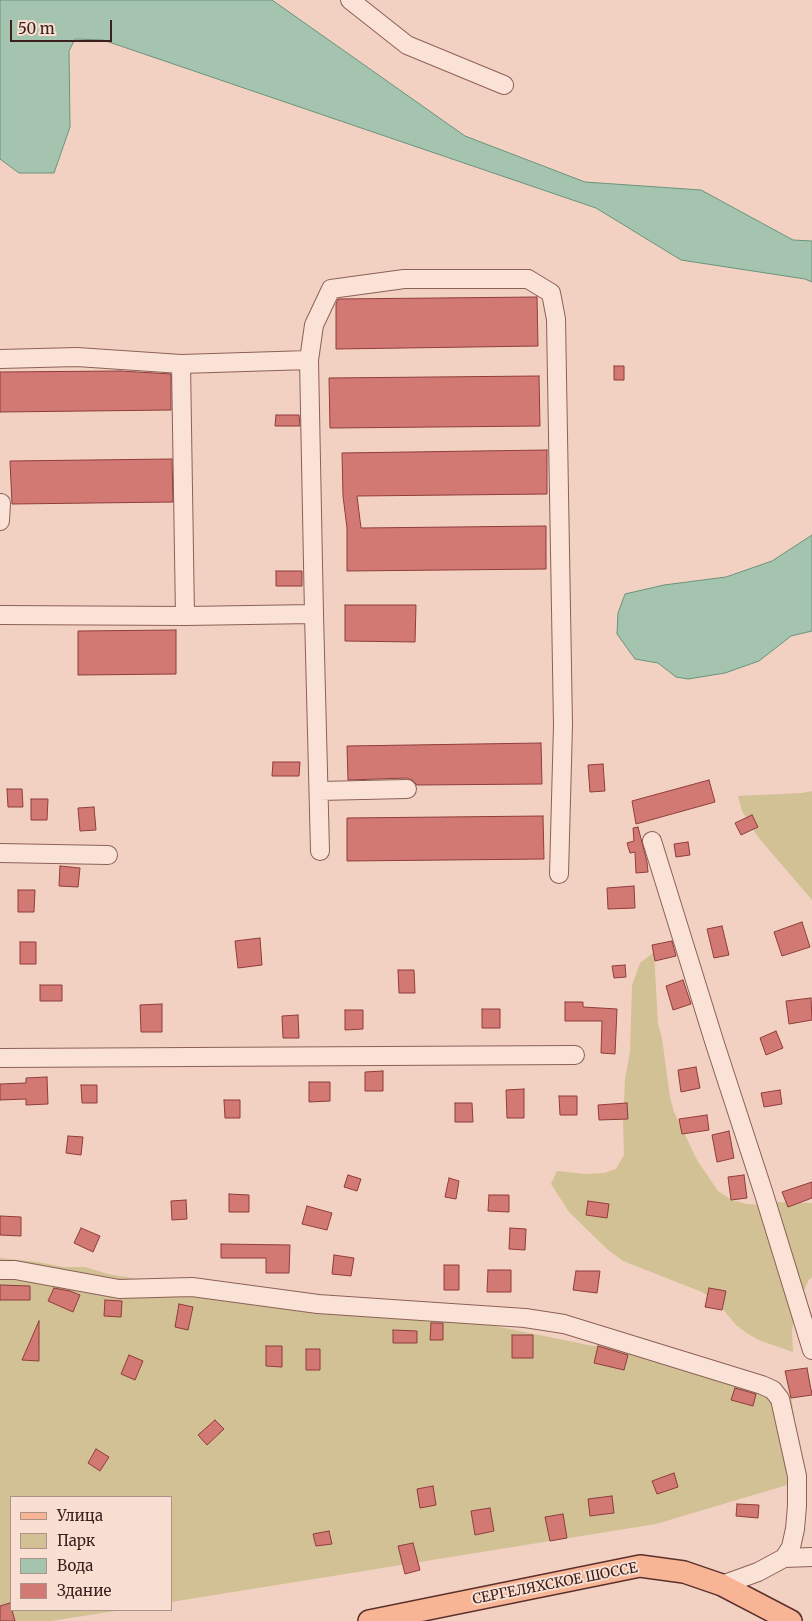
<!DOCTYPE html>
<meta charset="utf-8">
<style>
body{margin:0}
#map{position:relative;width:812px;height:1621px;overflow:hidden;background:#f2d1c2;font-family:Merriweather,serif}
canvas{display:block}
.legend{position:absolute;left:10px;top:1496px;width:162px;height:115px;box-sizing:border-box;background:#f8dfd2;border:1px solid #ac938a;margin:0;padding:6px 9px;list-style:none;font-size:15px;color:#3b201d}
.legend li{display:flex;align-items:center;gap:10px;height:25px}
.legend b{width:25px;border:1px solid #ac938a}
.scale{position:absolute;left:10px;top:20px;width:102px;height:22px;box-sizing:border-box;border:2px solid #3b201d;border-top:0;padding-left:6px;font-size:15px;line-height:18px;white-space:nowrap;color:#3b201d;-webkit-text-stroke:4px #f8dfd2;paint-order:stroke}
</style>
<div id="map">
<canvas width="812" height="1621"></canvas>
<ul class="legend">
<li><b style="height:6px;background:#f8b596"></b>Улица</li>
<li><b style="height:14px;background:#d1c194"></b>Парк</li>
<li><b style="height:14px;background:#a4c4af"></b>Вода</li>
<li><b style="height:14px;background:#d37974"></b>Здание</li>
</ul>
<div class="scale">50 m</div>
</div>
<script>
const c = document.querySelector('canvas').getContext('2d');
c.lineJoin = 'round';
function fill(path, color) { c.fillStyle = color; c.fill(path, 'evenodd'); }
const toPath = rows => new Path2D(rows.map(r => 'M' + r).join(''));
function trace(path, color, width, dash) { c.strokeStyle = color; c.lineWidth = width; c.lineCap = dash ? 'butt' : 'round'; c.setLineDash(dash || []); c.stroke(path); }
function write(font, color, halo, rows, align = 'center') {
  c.font = font + ' Merriweather,serif'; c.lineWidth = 4; c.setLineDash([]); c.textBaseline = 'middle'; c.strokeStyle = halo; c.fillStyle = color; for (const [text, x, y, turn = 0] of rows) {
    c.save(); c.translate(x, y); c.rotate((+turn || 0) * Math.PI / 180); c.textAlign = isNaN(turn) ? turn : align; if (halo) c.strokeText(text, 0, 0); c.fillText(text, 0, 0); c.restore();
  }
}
fill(toPath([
 [812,791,812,900,758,837,742,811,738,796,802,793],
 [654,952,658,1024,662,1038,670,1097,674,1112,697,1160,718,1191,732,1200,747,1204,760,1205,776,1202,812,1203,812,1277,808,1281,794,1315,792,1332,793,1352,761,1341,748,1334,736,1325,716,1301,702,1292,623,1261,608,1250,569,1212,551,1184,557,1171,587,1174,604,1173,616,1169,624,1155,623,1123,625,1079,630,1052,632,985,640,963],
 [0,1258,38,1262,63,1267,85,1267,108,1274,162,1283,456,1318,593,1346,626,1344,677,1355,791,1396,804,1480,656,1524,171,1602,171,1497,11,1497,11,1610,122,1610,51,1621,0,1621]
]), '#d1c194');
const water = toPath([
 [0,0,272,0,465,136,585,182,701,190,793,240,812,241,812,282,805,279,681,260,596,208,103,40,75,39,69,51,70,127,54,173,19,173,0,159,0,0],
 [812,535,812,631,791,636,759,661,725,673,688,679,676,677,658,663,635,659,617,634,618,613,625,594,664,585,726,577,772,561,812,535]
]);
fill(water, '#a4c4af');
trace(water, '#6a937a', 1);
const building = toPath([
 [537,297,538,346,336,349,336,304,338,299,537,297],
 [614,366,624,366,624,380,614,380,614,366],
 [120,371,171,374,171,410,0,412,0,372,120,371],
 [539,376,540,426,330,428,329,378,539,376],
 [276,415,299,415,300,426,275,426,276,415],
 [547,450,547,494,357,496,361,528,546,526,546,569,347,571,347,528,343,496,342,453,547,450],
 [172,459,173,502,12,504,10,461,172,459],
 [276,571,302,571,302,586,276,586,276,571],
 [345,605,416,605,415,642,345,641,345,605],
 [176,630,176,674,78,675,78,631,176,630],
 [541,743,542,784,417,785,412,780,407,778,348,780,347,746,541,743],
 [273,762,300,762,299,776,272,776,273,762],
 [603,764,605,791,590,792,588,765,603,764],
 [709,780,715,802,636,824,632,801,709,780],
 [7,789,22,789,23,807,8,807,7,789],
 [31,799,48,799,47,820,31,820,31,799],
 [94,807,96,830,80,831,78,808,94,807],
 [752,815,758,827,741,835,735,823,752,815],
 [543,816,544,859,347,861,347,818,543,816],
 [638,827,647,862,648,872,636,873,635,852,630,853,627,843,634,841,633,828,638,827],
 [688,842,690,855,676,857,674,844,688,842],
 [60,866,80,868,78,887,59,886,60,866],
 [634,886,635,908,608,909,607,888,634,886],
 [18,890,35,890,34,912,18,912,18,890],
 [802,922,810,947,782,956,774,932,802,922],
 [722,926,729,955,714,958,707,929,722,926],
 [260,938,262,965,238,968,235,941,260,938],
 [672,941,676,956,655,961,652,945,672,941],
 [20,942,36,942,36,964,20,964,20,942],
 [625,965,626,977,614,978,612,966,625,965],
 [398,970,414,970,415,993,399,993,398,970],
 [683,980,691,1004,673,1010,666,986,683,980],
 [40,985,62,985,62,1001,40,1001,40,985],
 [811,998,812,1020,789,1024,786,1001,811,998],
 [565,1002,583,1002,583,1007,617,1009,615,1054,601,1053,602,1021,565,1021,565,1002],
 [162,1004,162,1032,141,1032,140,1005,162,1004],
 [482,1009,500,1009,500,1028,482,1028,482,1009],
 [345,1010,363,1010,363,1029,345,1030,345,1010],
 [298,1015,299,1038,283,1038,282,1016,298,1015],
 [776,1031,783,1048,766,1055,760,1038,776,1031],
 [696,1067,700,1088,681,1092,678,1070,696,1067],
 [383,1071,383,1091,365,1091,365,1072,383,1071],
 [47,1077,48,1104,26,1105,26,1099,0,1100,0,1084,26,1083,26,1078,47,1077],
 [309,1082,330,1082,330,1101,309,1102,309,1082],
 [81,1085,97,1085,97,1103,82,1103,81,1085],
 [524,1089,524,1118,507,1118,506,1090,524,1089],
 [780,1090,782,1104,764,1107,761,1093,780,1090],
 [559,1096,577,1096,577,1115,560,1115,559,1096],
 [224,1100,240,1100,240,1118,225,1118,224,1100],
 [455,1103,472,1103,473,1122,455,1122,455,1103],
 [627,1103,628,1119,599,1120,598,1105,627,1103],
 [707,1115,709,1130,682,1134,679,1119,707,1115],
 [729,1131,734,1158,717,1162,712,1135,729,1131],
 [68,1136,83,1137,81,1155,66,1153,68,1136],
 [348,1175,361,1179,357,1191,344,1187,348,1175],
 [744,1175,747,1198,731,1200,728,1177,744,1175],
 [449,1178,459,1181,456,1199,445,1197,449,1178],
 [812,1182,812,1198,788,1207,782,1192,812,1182],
 [229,1194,249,1195,249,1212,229,1212,229,1194],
 [489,1195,509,1195,509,1212,488,1211,489,1195],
 [186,1200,187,1219,172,1220,171,1201,186,1200],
 [588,1201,609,1204,607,1218,586,1215,588,1201],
 [307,1206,332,1213,327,1230,302,1224,307,1206],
 [0,1216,21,1217,21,1236,0,1235,0,1216],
 [81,1228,100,1236,93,1252,74,1243,81,1228],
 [510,1228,526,1229,525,1250,509,1249,510,1228],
 [221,1244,290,1245,289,1273,266,1273,266,1258,221,1258,221,1244],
 [334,1255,354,1258,351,1276,332,1274,334,1255],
 [444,1265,459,1265,459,1290,444,1290,444,1265],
 [488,1270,511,1270,511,1292,487,1292,488,1270],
 [576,1271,600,1271,597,1293,573,1290,576,1271],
 [0,1285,30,1286,30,1300,0,1300,0,1285],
 [54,1288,70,1291,80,1295,73,1312,48,1301,54,1288],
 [709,1288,726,1291,722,1310,705,1307,709,1288],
 [105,1300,122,1301,121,1317,104,1316,105,1300],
 [179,1304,193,1307,188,1330,175,1327,179,1304],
 [39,1321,39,1361,22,1360,39,1321],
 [431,1323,443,1323,443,1340,430,1340,431,1323],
 [393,1330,417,1331,417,1343,393,1343,393,1330],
 [512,1335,533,1335,533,1358,512,1358,512,1335],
 [266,1346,282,1346,282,1367,266,1366,266,1346],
 [598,1346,628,1355,624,1370,594,1363,598,1346],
 [306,1349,320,1349,320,1370,306,1370,306,1349],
 [129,1355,143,1361,135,1380,121,1374,129,1355],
 [807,1368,812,1395,791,1398,785,1371,807,1368],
 [735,1388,756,1394,753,1406,731,1400,735,1388],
 [215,1420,224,1429,207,1445,198,1435,215,1420],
 [96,1449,109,1457,100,1471,88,1463,96,1449],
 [674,1473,678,1487,657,1494,652,1481,674,1473],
 [433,1486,436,1505,420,1508,417,1489,433,1486],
 [612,1496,614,1513,590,1516,588,1499,612,1496],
 [737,1504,759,1505,758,1518,736,1516,737,1504],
 [490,1508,494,1531,475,1535,471,1511,490,1508],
 [563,1514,567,1538,550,1541,545,1517,563,1514],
 [329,1531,332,1544,316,1546,313,1534,329,1531],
 [413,1543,420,1570,405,1574,398,1546,413,1543],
 [10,1603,15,1621,0,1621,0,1606,10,1603]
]);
fill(building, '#d37974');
trace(building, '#8e3d3b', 1);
const minor = toPath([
 [350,0,407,45,504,85],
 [0,359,77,357,181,364,309,360,314,614,185,616],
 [309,360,314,325,331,289,404,279,528,279,551,293,556,319,563,725,559,874],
 [0,521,1,503],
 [314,614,320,851],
 [0,615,185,616,181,364],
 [319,791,407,789],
 [652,841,715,1044,763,1191,812,1350],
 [0,853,108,855],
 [0,1058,575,1055],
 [0,1270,15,1270,119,1289,192,1287,318,1304,525,1318,564,1324,762,1385,773,1390,780,1399,797,1476,797,1506,795,1529,791,1547,784,1558,758,1572,722,1585],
 [784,1558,812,1557]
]);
const major = toPath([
 [369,1621,640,1566,684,1572,722,1585,791,1621]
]);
trace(minor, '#8d6057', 20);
trace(major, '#5a302c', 24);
trace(minor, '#fbe2d6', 18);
trace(major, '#f8b596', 21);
write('14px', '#3b201d', '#f8dfd2', [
 ["СЕРГЕЛЯХСКОЕ ШОССЕ",555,1584,-11]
]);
</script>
